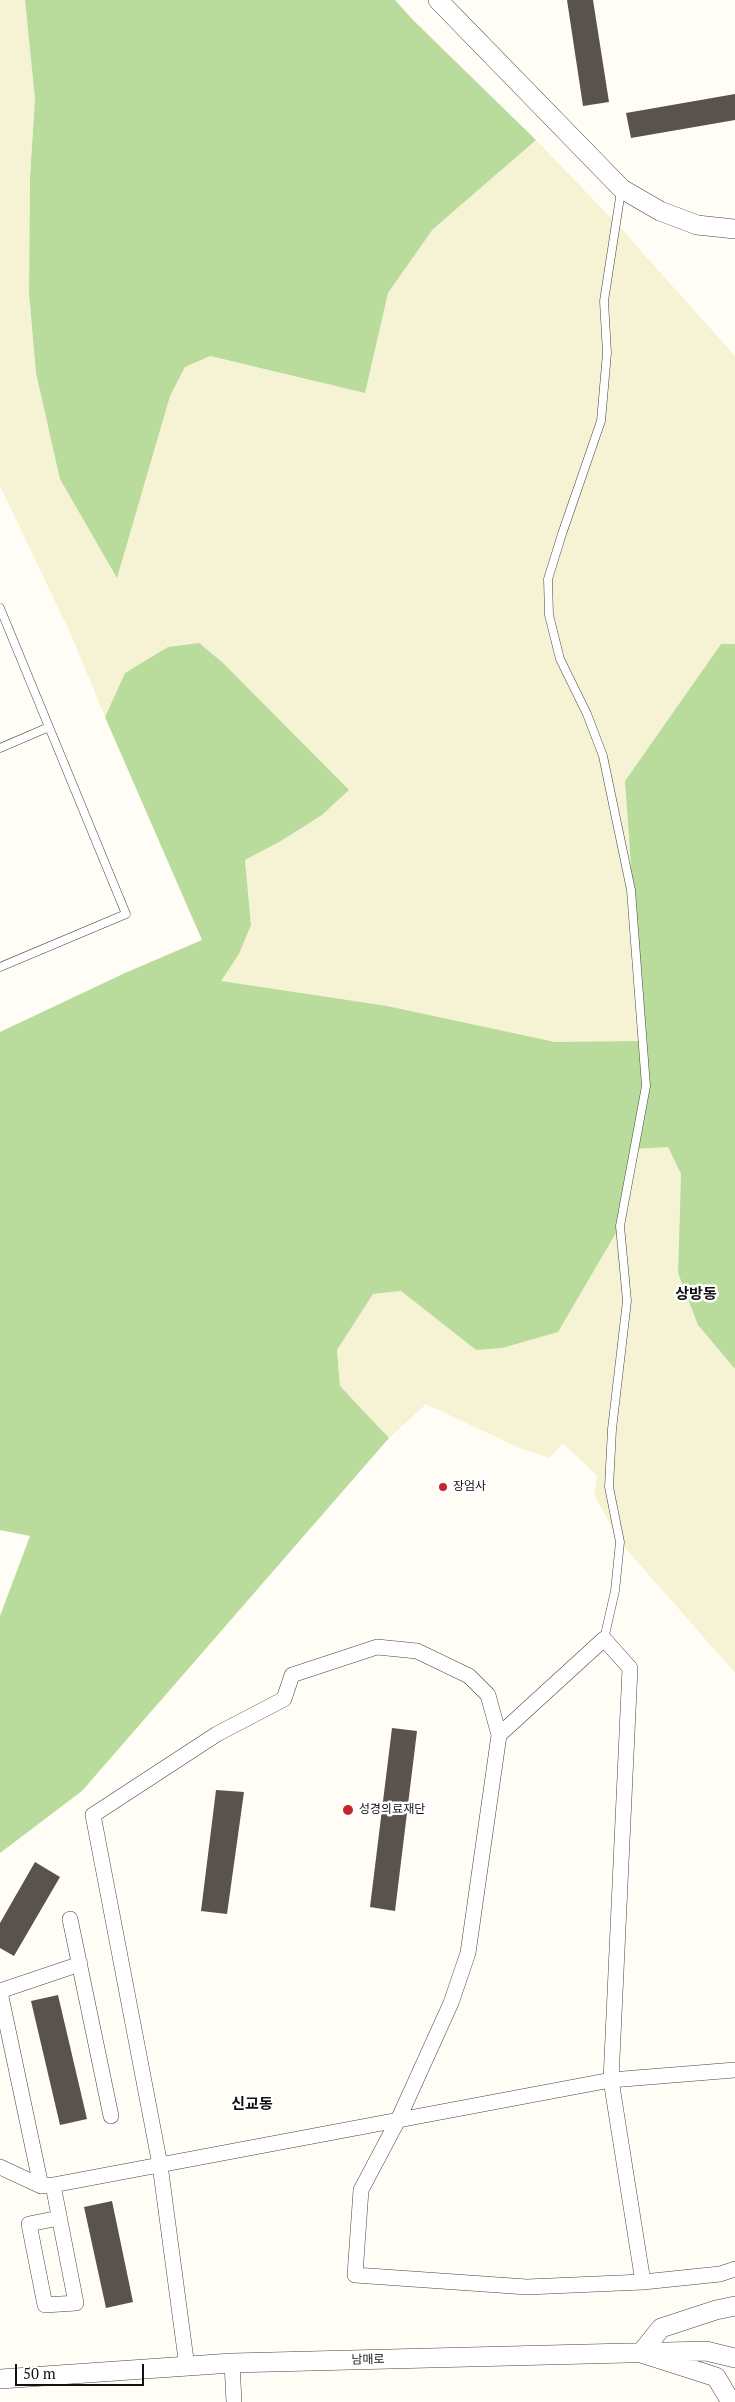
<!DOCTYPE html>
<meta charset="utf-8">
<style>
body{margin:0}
#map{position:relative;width:735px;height:2402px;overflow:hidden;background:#fffdf5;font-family:"PT Serif",serif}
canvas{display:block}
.scale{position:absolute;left:15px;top:2364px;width:129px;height:22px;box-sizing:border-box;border:2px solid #111;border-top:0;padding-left:6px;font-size:15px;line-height:18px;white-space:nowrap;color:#111;-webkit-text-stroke:4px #fff;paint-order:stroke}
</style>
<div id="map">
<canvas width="735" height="2402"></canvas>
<div class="scale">50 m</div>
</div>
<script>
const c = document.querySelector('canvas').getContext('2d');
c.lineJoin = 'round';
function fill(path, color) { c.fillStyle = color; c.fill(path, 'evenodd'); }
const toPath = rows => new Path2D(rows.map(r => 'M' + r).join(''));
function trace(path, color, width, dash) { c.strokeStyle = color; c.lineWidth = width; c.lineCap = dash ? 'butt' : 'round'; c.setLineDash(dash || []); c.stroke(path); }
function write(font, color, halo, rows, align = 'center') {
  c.font = font + ' "PT Serif","Noto Sans KR",serif'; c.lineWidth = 5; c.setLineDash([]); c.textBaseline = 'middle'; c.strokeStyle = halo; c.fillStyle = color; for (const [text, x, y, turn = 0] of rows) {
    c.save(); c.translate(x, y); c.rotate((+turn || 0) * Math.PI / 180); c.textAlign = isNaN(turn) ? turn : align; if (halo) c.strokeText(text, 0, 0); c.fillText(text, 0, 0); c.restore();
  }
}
fill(toPath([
 [0,0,25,0,35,99,30,177,29,293,36,373,117,577,170,396,185,367,209,356,365,393,388,293,440,219,536,140,617,224,735,356,735,644,721,644,625,781,642,1042,555,1042,220,981,239,954,251,925,245,860,281,841,322,815,349,790,125,673,105,717,72,637,0,486],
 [668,1147,681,1174,678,1273,698,1325,735,1369,735,1673,620,1542,594,1495,597,1476,563,1443,550,1458,519,1448,426,1404,389,1438,340,1386,337,1350,373,1294,401,1291,476,1350,634,1149]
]), '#f6f3d4');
fill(toPath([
 [25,0,395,0,413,20,536,140,433,229,388,293,365,393,210,356,185,367,170,396,117,578,60,479,36,373,29,293,30,177,35,99],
 [199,643,223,663,349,790,322,815,281,841,245,860,251,925,239,954,221,981,387,1006,555,1042,643,1041,625,781,721,644,735,644,735,1369,698,1325,678,1273,681,1174,668,1147,635,1149,620,1226,558,1332,502,1348,476,1350,401,1291,373,1294,337,1350,340,1386,389,1438,82,1791,0,1853,0,1616,30,1536,0,1530,0,1032,125,973,202,940,105,717,125,673,168,647]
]), '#b9dc9c');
fill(toPath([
 [567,0,593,0,609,102,583,106],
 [735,94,735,120,631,138,626,113],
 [392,1728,417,1731,395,1911,370,1907],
 [216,1790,244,1792,227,1914,201,1911],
 [35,1862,60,1877,14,1956,0,1948,0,1923],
 [58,1995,87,2119,60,2125,31,2001],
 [112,2201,133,2302,106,2308,84,2207]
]), '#5a524d');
const service = toPath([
 [0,608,126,914,0,967],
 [0,748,49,727],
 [604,1639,615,1591,620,1542,609,1487,612,1429,627,1301,620,1226,646,1086,631,890,603,756,587,714,560,659,549,615,548,579,562,534,601,421,607,353,604,301,621,191]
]);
const minor = toPath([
 [499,1735,604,1639,630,1668,611,2080,643,2282],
 [70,1919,111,2116],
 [0,1991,80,1964],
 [0,1992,41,2186,53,2185],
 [0,2167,41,2186],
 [59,2218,29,2224,45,2305,76,2303,53,2185,611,2080,735,2070],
 [232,2363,234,2402],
 [187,2367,160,2165,93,1815,217,1734,284,1699,292,1675,377,1647,417,1651,469,1676,488,1695,499,1735,468,1953,451,2003,398,2120,361,2190,355,2275,527,2287,643,2282,720,2274,735,2269]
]);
const tertiary = toPath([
 [438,0,622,189,660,211,697,225,735,229],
 [0,2379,232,2363,706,2351,735,2358],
 [731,2402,716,2377,641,2353,661,2328,716,2310,735,2306]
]);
trace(service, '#444', 9);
trace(minor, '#444', 16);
trace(tertiary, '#444', 20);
trace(service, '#fff', 8);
trace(minor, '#fff', 15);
trace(tertiary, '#fff', 19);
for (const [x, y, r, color] of [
 [443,1487,5,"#c4262e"],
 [348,1810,6,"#c4262e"]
]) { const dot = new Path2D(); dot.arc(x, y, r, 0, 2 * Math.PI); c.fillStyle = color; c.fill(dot); trace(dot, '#fff', 2); }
write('12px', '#111', '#fff', [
 ["장엄사",453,1487],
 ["성경의료재단",359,1810]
], 'left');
write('12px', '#111', '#fff', [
 ["남매로",368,2360,-1]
]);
write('bold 15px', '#111', '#fff', [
 ["상방동",696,1295],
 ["신교동",252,2105]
]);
</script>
